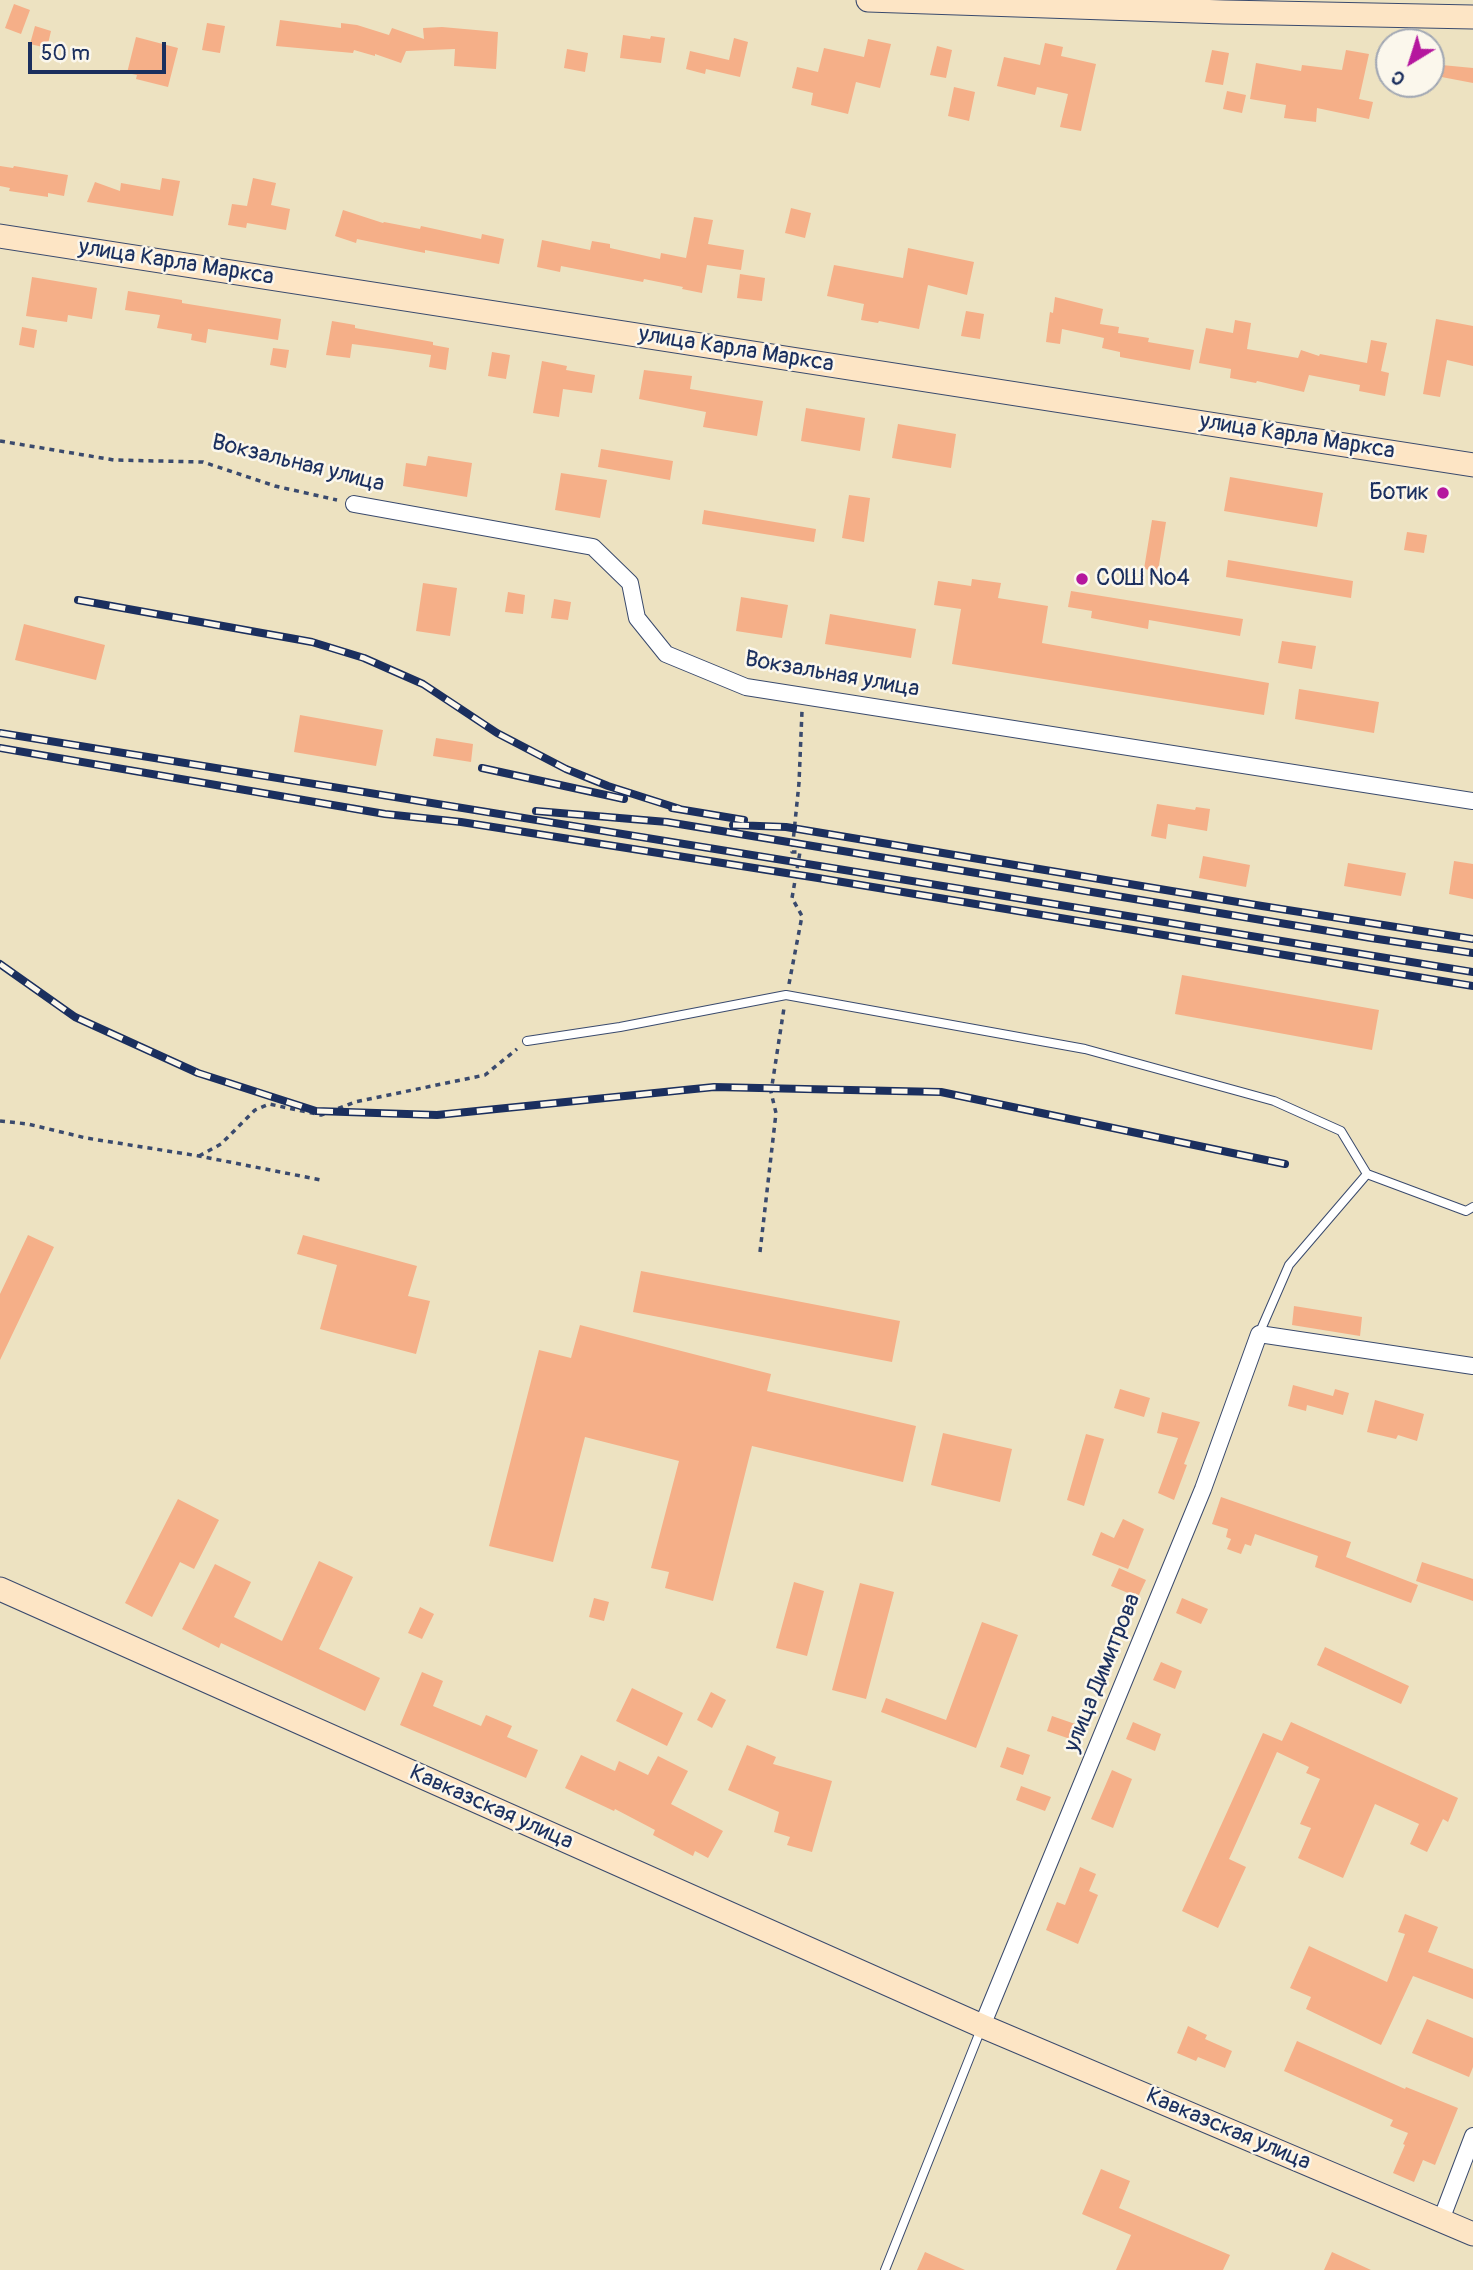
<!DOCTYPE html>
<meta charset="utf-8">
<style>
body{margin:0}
#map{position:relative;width:1473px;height:2270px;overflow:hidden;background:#ede2c1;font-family:Pangolin,sans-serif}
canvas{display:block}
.north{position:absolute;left:1375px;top:28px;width:70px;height:70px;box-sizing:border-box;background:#fbf7ec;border:2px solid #a1a7b3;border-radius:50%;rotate:218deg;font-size:19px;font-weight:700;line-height:28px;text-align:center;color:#1b2f5e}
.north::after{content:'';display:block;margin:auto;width:24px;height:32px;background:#b5179e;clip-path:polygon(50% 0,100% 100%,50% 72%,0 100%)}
.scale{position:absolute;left:28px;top:42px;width:138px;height:32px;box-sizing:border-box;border:4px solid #1b2f5e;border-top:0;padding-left:9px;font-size:21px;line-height:24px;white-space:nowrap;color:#1b2f5e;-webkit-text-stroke:5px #fbf7ec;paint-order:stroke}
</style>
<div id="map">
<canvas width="1473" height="2270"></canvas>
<div class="north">С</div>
<div class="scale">50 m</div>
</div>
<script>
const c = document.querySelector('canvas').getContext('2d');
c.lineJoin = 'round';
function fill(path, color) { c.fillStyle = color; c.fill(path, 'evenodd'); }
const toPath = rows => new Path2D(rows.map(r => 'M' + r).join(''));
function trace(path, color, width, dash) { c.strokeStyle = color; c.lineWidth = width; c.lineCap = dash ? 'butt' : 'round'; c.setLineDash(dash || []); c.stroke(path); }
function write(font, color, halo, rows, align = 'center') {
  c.font = font + ' Pangolin,sans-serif'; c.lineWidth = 5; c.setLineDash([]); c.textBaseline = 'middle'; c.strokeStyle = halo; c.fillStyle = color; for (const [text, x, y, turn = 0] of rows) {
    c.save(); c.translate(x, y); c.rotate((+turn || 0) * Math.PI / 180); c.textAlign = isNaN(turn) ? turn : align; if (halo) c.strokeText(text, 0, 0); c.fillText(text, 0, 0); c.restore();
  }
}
fill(toPath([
 [14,4,30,10,21,34,5,28],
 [280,20,341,28,341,23,357,25,389,35,392,28,424,39,423,28,442,27,498,32,496,69,454,66,455,49,406,51,401,63,375,54,375,56,354,50,353,53,276,46],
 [207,23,225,26,220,53,202,50],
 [35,26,51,31,47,48,30,44],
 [623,35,650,39,651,36,665,38,661,63,620,58],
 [136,37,178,48,168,87,136,79,137,75,127,73],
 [734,38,748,42,740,77,706,69,705,74,686,69,690,51,729,60],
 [868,39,891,44,880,88,856,82,848,114,811,105,813,93,792,88,797,67,818,72,824,48,864,57],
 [1045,43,1063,47,1061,56,1096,64,1081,131,1060,127,1068,94,1037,87,1035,95,997,86,1004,57,1040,65],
 [937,46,952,50,946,78,930,75],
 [567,49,588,53,585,72,564,68],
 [1212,50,1229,53,1223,85,1205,82],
 [1346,50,1369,54,1359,99,1373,102,1369,119,1317,108,1316,122,1284,118,1286,105,1250,99,1256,63,1301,71,1302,65,1342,70],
 [1431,64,1473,68,1473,83,1431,75],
 [954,87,975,92,969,121,948,116],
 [1227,91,1246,95,1242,113,1223,109],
 [0,166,13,168,14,166,68,175,64,196,48,193,48,197,9,191,10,188,0,186],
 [162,178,180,181,173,216,87,202,95,182,120,191,121,183,160,190],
 [253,178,276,183,271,205,290,209,286,230,247,223,246,228,228,225,232,204,247,206],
 [791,208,811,213,805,238,785,233],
 [343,210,383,223,384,222,420,229,421,226,481,239,482,234,504,239,499,264,425,250,425,253,357,239,356,243,335,236],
 [694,217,713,220,708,244,744,250,741,270,707,265,702,293,682,289,683,287,644,279,643,282,561,266,560,272,537,267,542,240,590,250,592,241,610,244,610,248,660,259,661,253,686,258],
 [908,248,974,262,967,295,928,285,919,329,879,321,878,323,861,320,864,304,827,296,834,265,903,278],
 [740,274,765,278,762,301,737,298],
 [32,277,97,288,92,319,68,315,67,322,26,316],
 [128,291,182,300,182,303,281,319,278,340,208,329,206,343,191,340,192,334,157,328,160,315,125,310],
 [1055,297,1103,309,1100,324,1119,327,1118,333,1149,338,1148,342,1194,350,1190,370,1120,357,1120,352,1102,348,1104,338,1062,329,1060,344,1046,342,1050,312,1053,313],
 [966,311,984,314,980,339,961,336],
 [1436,319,1473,326,1473,366,1447,360,1440,397,1423,394],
 [1235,320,1251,323,1247,349,1298,358,1301,350,1319,356,1320,354,1367,363,1371,340,1387,343,1381,371,1389,373,1385,396,1359,391,1360,385,1309,375,1304,392,1257,381,1256,383,1230,378,1231,369,1199,363,1206,328,1233,333],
 [332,321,355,325,355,328,433,342,433,345,449,348,446,370,429,367,431,355,391,349,352,344,350,358,326,355],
 [22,327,37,330,34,348,19,345],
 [273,348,289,350,286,368,270,365],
 [492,352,510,355,506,379,488,376],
 [542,361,567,366,566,370,595,375,592,393,563,389,559,417,533,413],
 [644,370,692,376,690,389,763,401,757,436,703,427,706,412,639,399],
 [806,408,865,418,860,451,801,441],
 [898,424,956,434,951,468,892,458],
 [601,449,673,461,670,480,598,467],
 [428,456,472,463,467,497,403,486,406,463,426,466],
 [561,473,607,480,600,518,555,510],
 [1230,477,1323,493,1317,527,1224,511],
 [849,495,870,498,864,542,842,538],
 [704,510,816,529,814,542,702,524],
 [1152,520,1166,522,1158,571,1144,569],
 [1407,532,1427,535,1424,553,1404,550],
 [1228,560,1353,581,1351,598,1226,577],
 [972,579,1001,583,998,598,1048,606,1042,643,1269,683,1264,715,952,664,961,609,934,605,938,581,971,586],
 [423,583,457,588,450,636,416,631],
 [1071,591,1243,619,1240,636,1149,620,1148,629,1091,618,1092,611,1068,607],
 [508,592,525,595,523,614,505,612],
 [741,597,788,605,782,638,736,631],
 [554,599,571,602,568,620,551,618],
 [830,614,916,629,911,658,825,644],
 [24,624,105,645,96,680,15,660],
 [1282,641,1316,646,1312,669,1278,663],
 [1299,689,1379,702,1374,733,1295,719],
 [300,715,383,730,376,766,294,752],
 [436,738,473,744,471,762,433,756],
 [1157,804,1195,810,1196,807,1210,809,1207,831,1168,824,1166,839,1151,836],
 [1203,856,1250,865,1246,887,1199,878],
 [1454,861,1473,864,1473,899,1449,894],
 [1348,863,1406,873,1401,896,1344,886],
 [1182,975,1379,1010,1372,1050,1175,1014],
 [28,1235,54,1247,0,1360,0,1294],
 [303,1235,417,1266,408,1296,430,1301,416,1354,320,1329,337,1265,297,1254],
 [641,1271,900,1321,892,1362,633,1312],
 [1294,1306,1362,1317,1360,1336,1292,1325],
 [580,1325,771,1374,767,1391,916,1426,903,1482,752,1446,713,1601,665,1588,669,1572,651,1568,679,1461,585,1437,553,1562,489,1546,539,1350,571,1358],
 [1293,1385,1333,1396,1335,1389,1349,1393,1343,1415,1307,1405,1306,1411,1288,1406],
 [1120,1389,1150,1398,1144,1417,1114,1408],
 [1375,1400,1424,1414,1417,1441,1398,1435,1396,1439,1367,1432],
 [1162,1412,1200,1422,1184,1464,1187,1465,1174,1500,1158,1493,1178,1438,1157,1433],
 [943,1433,1012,1449,1000,1502,931,1485],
 [1086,1434,1104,1439,1084,1506,1067,1500],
 [1221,1497,1351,1542,1346,1557,1418,1585,1411,1603,1315,1567,1318,1556,1255,1534,1251,1546,1245,1544,1241,1554,1227,1549,1231,1539,1226,1537,1228,1529,1212,1524],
 [178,1499,219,1520,194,1569,180,1562,152,1617,125,1603],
 [1123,1519,1144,1529,1128,1569,1092,1555,1101,1532,1114,1538],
 [319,1561,353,1577,319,1649,380,1678,365,1711,221,1643,219,1648,182,1629,215,1564,251,1582,234,1617,282,1641],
 [1422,1562,1473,1579,1473,1601,1416,1581],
 [1119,1568,1146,1580,1138,1597,1111,1586],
 [794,1582,824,1591,807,1656,776,1648],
 [860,1583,894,1592,866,1699,832,1690],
 [594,1598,609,1602,604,1621,589,1617],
 [1182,1598,1208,1609,1201,1624,1176,1613],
 [420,1607,434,1614,422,1639,408,1633],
 [982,1622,1018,1635,976,1748,881,1712,886,1698,946,1720],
 [1325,1647,1409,1686,1401,1704,1317,1665],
 [1161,1662,1182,1671,1175,1689,1153,1680],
 [422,1672,443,1681,433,1706,481,1726,486,1715,512,1726,507,1737,538,1750,526,1778,400,1725],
 [632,1688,683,1713,667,1746,616,1721],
 [711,1692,726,1700,712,1728,697,1720],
 [1052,1716,1081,1726,1076,1741,1047,1731],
 [1133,1722,1161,1734,1155,1751,1126,1739],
 [1291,1722,1458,1798,1448,1822,1443,1819,1427,1852,1410,1844,1419,1824,1375,1804,1343,1878,1298,1858,1311,1828,1300,1824,1320,1779,1306,1773,1309,1767,1277,1752,1229,1859,1246,1867,1218,1928,1182,1911,1263,1733,1282,1741],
 [747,1745,776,1757,773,1764,832,1781,812,1852,787,1845,790,1837,774,1832,779,1812,728,1790],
 [1007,1747,1030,1755,1023,1775,1000,1767],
 [581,1755,615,1771,619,1761,648,1775,658,1756,688,1771,671,1804,723,1831,708,1858,695,1851,693,1856,653,1835,655,1830,615,1809,614,1811,565,1788],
 [1112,1770,1132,1779,1113,1828,1091,1819],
 [1021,1786,1051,1797,1045,1811,1016,1800],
 [1080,1867,1096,1874,1089,1891,1098,1895,1078,1944,1046,1930,1057,1902,1065,1905],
 [1405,1914,1438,1927,1428,1952,1473,1969,1473,1999,1413,1976,1381,2045,1306,2009,1311,1997,1290,1988,1309,1946,1387,1982,1405,1934,1398,1932],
 [1427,2019,1473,2038,1473,2067,1469,2077,1412,2053],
 [1188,2026,1207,2035,1205,2039,1232,2051,1225,2068,1198,2057,1196,2061,1177,2053],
 [1297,2041,1405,2089,1406,2087,1458,2108,1435,2165,1423,2160,1414,2182,1393,2173,1405,2145,1403,2144,1408,2133,1390,2126,1393,2120,1284,2071],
 [1101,2169,1130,2181,1119,2208,1230,2255,1223,2270,1116,2270,1131,2235,1082,2214],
 [925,2252,965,2270,917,2270],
 [1332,2252,1371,2270,1324,2270]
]), '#f5af88');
const lane = toPath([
 [527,1041,620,1027,786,995,1085,1049,1274,1101,1341,1131,1367,1174],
 [1259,1334,1289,1265,1367,1174,1466,1211,1473,1207],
 [885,2270,981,2029]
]);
const street = toPath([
 [354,504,593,547,630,583,637,618,666,654,746,687,1473,801],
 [982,2026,1203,1489,1259,1334,1473,1366],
 [1441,2220,1473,2136]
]);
const secondary = toPath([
 [868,0,1224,12,1473,17],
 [0,236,1473,465],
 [0,1589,982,2026,1473,2234]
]);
trace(lane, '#3a4a6d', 10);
trace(street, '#3a4a6d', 18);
trace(secondary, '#3a4a6d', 25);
trace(toPath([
 [0,441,114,460,203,462,275,486,337,500],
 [789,984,802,916,792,898,800,852,792,852,799,783,802,711],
 [0,1121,28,1124,86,1138,199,1156,321,1180],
 [199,1156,221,1144,255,1110,269,1104,321,1115,355,1102,485,1075,517,1049],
 [760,1252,776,1113,771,1092,784,1008]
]), '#3a4a6d', 3.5, [5, 5]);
trace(lane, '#fff', 8);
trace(street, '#fff', 16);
trace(secondary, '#fde5c5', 23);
const rail = toPath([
 [78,600,312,642,364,658,423,684,497,733,566,769,608,786,680,809],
 [0,733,1473,972],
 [0,748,385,814,461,822,818,878,1473,986],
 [482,768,624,799],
 [672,808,744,820],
 [536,811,667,822,1371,938,1473,953],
 [733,825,786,827,1262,906,1473,939],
 [0,964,75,1017,198,1073,316,1111,437,1115,714,1087,941,1092,1285,1164]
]);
trace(rail, '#1b2f5e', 8);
trace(rail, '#fbf7ec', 5, [16]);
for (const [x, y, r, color] of [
 [1443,493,7,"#b5179e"],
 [1082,579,7,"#b5179e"]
]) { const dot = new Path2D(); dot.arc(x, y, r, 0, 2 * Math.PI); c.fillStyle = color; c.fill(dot); trace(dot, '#fbf7ec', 2.5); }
write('23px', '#1b2f5e', '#fbf7ec', [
 ["улица Карла Маркса",176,263,9],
 ["улица Карла Маркса",736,350,9],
 ["улица Карла Маркса",1297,437,9],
 ["Вокзальная улица",298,464,14],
 ["Вокзальная улица",832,675,10],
 ["улица Димитрова",1103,1673,-68],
 ["Кавказская улица",491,1808,24],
 ["Кавказская улица",1228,2130,23]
]);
write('23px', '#1b2f5e', '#fbf7ec', [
 ["Ботик",1429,493],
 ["СОШ №4",1096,579,"left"]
], 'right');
</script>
